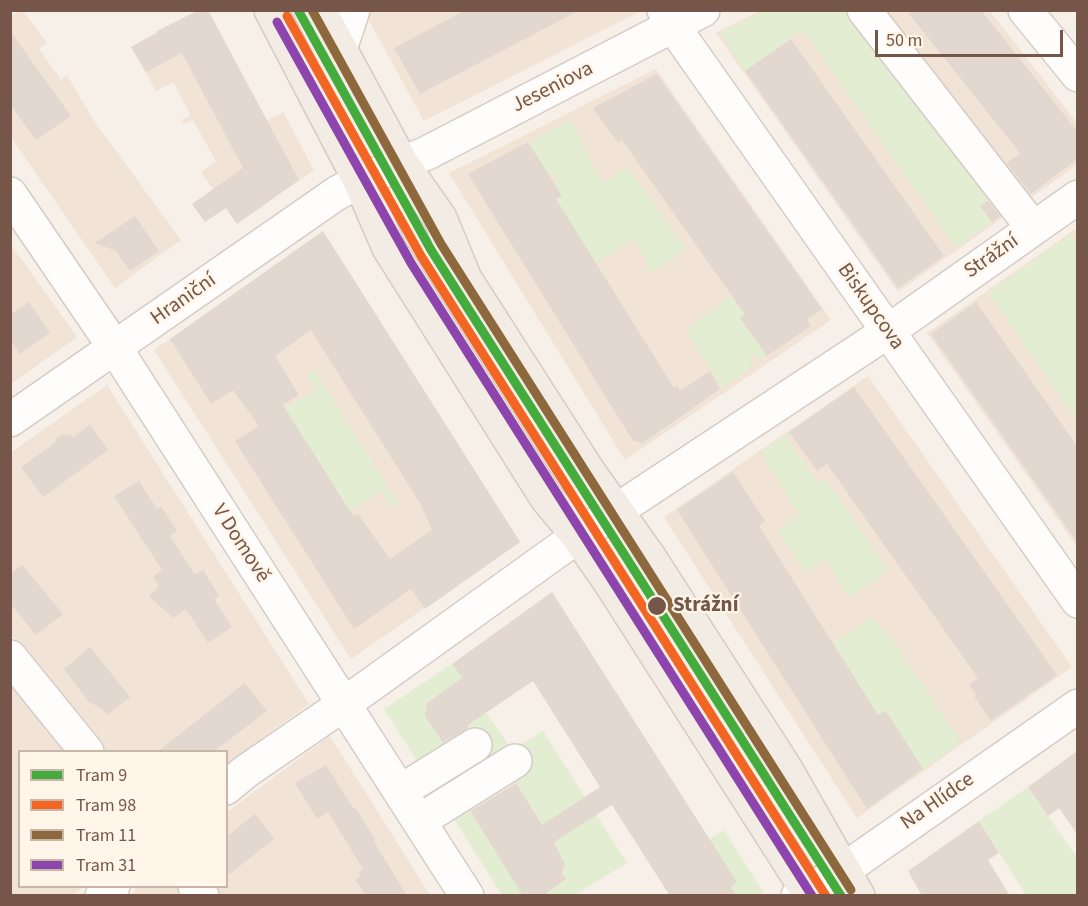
<!DOCTYPE html>
<meta charset="utf-8">
<style>
body{margin:0}
#map{position:relative;width:1088px;height:906px;overflow:hidden;background:#f7f0e8;font-family:"Source Sans 3",sans-serif}
canvas{display:block}
.frame{position:absolute;inset:0;border:12px solid #755648;pointer-events:none}
.legend{position:absolute;left:18px;top:750px;width:210px;height:138px;box-sizing:border-box;background:#fff6e9;border:2px solid #c8b6a9;margin:0;padding:8px 10px;list-style:none;font-size:18px;color:#755648}
.legend li{display:flex;align-items:center;gap:12px;height:30px}
.legend b{width:30px;border:2px solid #c8b6a9}
.scale{position:absolute;left:875px;top:30px;width:188px;height:27px;box-sizing:border-box;border:3px solid #755648;border-top:0;padding-left:8px;font-size:18px;line-height:21px;white-space:nowrap;color:#755648;-webkit-text-stroke:4px #fff6e9;paint-order:stroke}
</style>
<div id="map">
<canvas width="1088" height="906"></canvas>
<div class="frame"></div>
<ul class="legend">
<li><b style="height:8px;background:#43ac3c"></b>Tram 9</li>
<li><b style="height:8px;background:#f26522"></b>Tram 98</li>
<li><b style="height:8px;background:#8c683c"></b>Tram 11</li>
<li><b style="height:8px;background:#8e44ad"></b>Tram 31</li>
</ul>
<div class="scale">50 m</div>
</div>
<script>
const c = document.querySelector('canvas').getContext('2d');
c.lineJoin = 'round';
function fill(path, color) { c.fillStyle = color; c.fill(path, 'evenodd'); }
const toPath = rows => new Path2D(rows.map(r => 'M' + r).join(''));
function trace(path, color, width, dash) { c.strokeStyle = color; c.lineWidth = width; c.lineCap = dash ? 'butt' : 'round'; c.setLineDash(dash || []); c.stroke(path); }
function write(font, color, halo, rows, align = 'center') {
  c.font = font + ' "Source Sans 3",sans-serif'; c.lineWidth = 4.5; c.setLineDash([]); c.textBaseline = 'middle'; c.strokeStyle = halo; c.fillStyle = color; for (const [text, x, y, turn = 0] of rows) {
    c.save(); c.translate(x, y); c.rotate((+turn || 0) * Math.PI / 180); c.textAlign = isNaN(turn) ? turn : align; if (halo) c.strokeText(text, 0, 0); c.fillText(text, 0, 0); c.restore();
  }
}
fill(toPath([
 [20,11,23,11,47,43,39,49,61,80,67,75,94,121,181,240,115,288,11,137,10,17],
 [364,11,641,11,424,121],
 [759,11,990,11,1077,123,1077,165,898,292,716,33],
 [175,22,267,120,283,112,314,170,237,224,201,172,216,161,193,120,184,124,182,120,191,115,173,82,156,91,131,47],
 [656,69,831,320,625,460,449,173],
 [1077,228,1077,547,927,333],
 [323,231,520,542,351,659,154,350],
 [10,243,77,337,11,384,10,384],
 [868,376,1072,667,857,818,664,517],
 [107,385,309,704,227,764,226,752,106,751,11,634,10,453],
 [10,680,68,751,20,752,20,886,83,887,73,895,11,895],
 [330,736,430,895,129,896,139,887,226,886,227,812]
]), '#f1e3d5');
fill(toPath([
 [764,11,849,11,991,199,980,206,992,222,956,248,803,30,745,71,720,33],
 [570,120,603,183,628,167,686,249,652,273,634,239,596,263,556,199,553,182,558,179,554,173,549,176,528,142],
 [1070,235,1078,244,1074,248,1078,252,1077,420,988,293],
 [732,296,745,315,740,319,767,356,761,361,757,355,749,360,753,366,722,388,686,330],
 [314,370,398,503,391,507,381,491,350,511,285,409,316,389,307,374],
 [785,435,818,483,825,479,889,570,849,598,826,559,804,573,778,530,799,515,760,452],
 [871,618,888,633,961,742,923,769,886,711,878,715,833,643],
 [452,664,462,678,434,729,448,749,472,732,467,723,485,711,512,750,543,731,627,863,575,895,541,895,551,891,566,879,540,822,513,779,465,803,523,895,502,895,384,709],
 [1028,787,1077,857,1077,895,1026,895,979,821],
 [724,830,763,892,758,895,737,895,731,887,737,882,709,839]
]), '#e3edd2');
fill(toPath([
 [199,10,208,10,299,180,237,224,226,208,205,222,192,204,243,168,182,53,146,72,131,47,157,33,157,31],
 [466,10,580,10,420,94,394,48],
 [906,10,981,10,1077,131,1077,159,1031,194,1007,163,1020,153],
 [10,31,71,116,36,140,10,104],
 [791,39,944,256,898,288,745,71],
 [657,74,822,309,807,319,811,326,767,356,740,318,745,315,732,296,622,140,618,143,593,108],
 [528,142,562,196,556,199,674,388,677,386,680,391,710,371,720,389,643,443,633,441,468,174],
 [988,201,1000,216,992,222,980,206],
 [135,216,159,251,130,271,116,251,95,243],
 [323,231,520,542,425,609,411,589,354,629,235,441,259,426,233,390,211,404,170,339],
 [311,330,421,505,432,530,390,559,358,514,353,516,283,405,299,395,275,356],
 [29,302,50,333,20,354,10,340,10,315],
 [976,302,1077,446,1077,542,931,334],
 [854,387,1057,675,991,721,974,696,976,695,969,685,978,678,827,464,817,471,789,432],
 [90,425,108,450,43,497,21,467,55,443,56,439,63,434,71,435,73,437],
 [733,472,765,521,759,526,878,715,886,711,923,769,867,809,677,510],
 [139,481,157,509,161,506,177,531,170,536,195,575,203,570,219,596,214,599,232,627,208,643,186,609,173,618,149,596,159,586,153,576,162,570,114,496],
 [22,565,63,614,36,635,10,603,10,574],
 [552,592,737,882,731,887,737,896,670,896,612,805,554,842,565,865,562,872,566,879,546,894,523,896,470,811,516,783,542,825,600,787,533,681,468,725,469,728,443,743,425,716,427,703,462,678,452,664],
 [90,647,130,697,107,715,101,708,89,702,64,669],
 [245,683,267,711,213,752,157,752],
 [1077,751,1077,834,1059,808,1048,816,1028,787],
 [326,765,353,808,355,807,375,839,373,840,407,896,366,896,355,879,361,876,358,872,363,869,328,812,317,819,295,783],
 [255,814,274,839,226,877,226,837],
 [979,821,999,853,988,860,1010,896,922,896,908,871]
]), '#e3d8d0');
const minor = toPath([
 [664,10,673,26,1078,601],
 [864,10,1033,228],
 [1025,10,1078,75],
 [340,49,353,10],
 [10,194,115,348,467,896],
 [10,420,337,193,360,181,427,153,703,10],
 [10,657,87,752],
 [226,788,245,772,344,704,578,536,887,332,1078,197],
 [401,791,475,745],
 [419,821,515,761],
 [195,886,202,896],
 [102,896,113,886],
 [798,896,842,871,1078,706]
]);
const major = toPath([
 [271,10,360,181,389,248,546,497,578,536,610,582,811,896],
 [319,10,402,164,440,218,465,279,588,471,649,557,785,768,858,896]
]);
trace(minor, '#d5ccc6', 36);
trace(major, '#d5cbc5', 36);
trace(minor, '#fefdfc', 33);
trace(major, '#f2ece4', 33);
trace(toPath([
 [298,10,431,250,841,896]
]), '#43ac3c', 9);
trace(toPath([
 [287,16,421,256,826,896]
]), '#f26522', 9);
trace(toPath([
 [312,10,441,244,851,890]
]), '#8c683c', 9);
trace(toPath([
 [277,22,411,263,812,896]
]), '#8e44ad', 9);
for (const [x, y, r, color] of [
 [657,606,10,"#755648"]
]) { const dot = new Path2D(); dot.arc(x, y, r, 0, 2 * Math.PI); c.fillStyle = color; c.fill(dot); trace(dot, '#fff6e9', 2); }
write('21px', '#755648', '#fff6e9', [
 ["Jeseniova",553,88,-27],
 ["Strážní",992,257,-35],
 ["Hraniční",184,300,-35],
 ["Biskupcova",870,307,55],
 ["V Domově",240,544,57],
 ["Na Hlídce",938,802,-35]
]);
write('bold 21px', '#755648', '#fff6e9', [
 ["Strážní",673,606]
], 'left');
</script>
